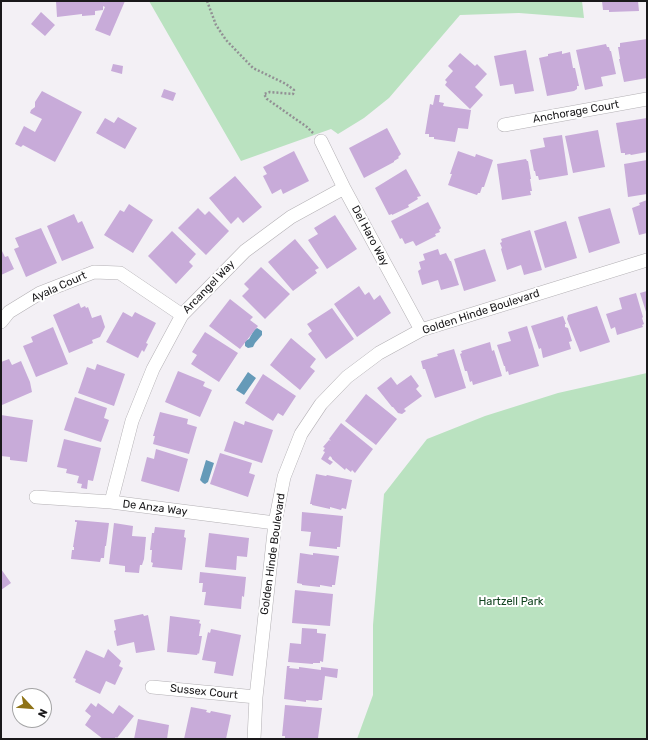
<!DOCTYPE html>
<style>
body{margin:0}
#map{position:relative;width:648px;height:740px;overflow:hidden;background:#f3f0f5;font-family:Rubik,sans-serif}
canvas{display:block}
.frame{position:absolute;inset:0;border:2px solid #1a191b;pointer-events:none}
.north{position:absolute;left:12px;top:688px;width:40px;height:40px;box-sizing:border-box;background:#fff;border:1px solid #a3a3a4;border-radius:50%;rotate:116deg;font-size:11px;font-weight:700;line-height:16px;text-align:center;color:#1a191b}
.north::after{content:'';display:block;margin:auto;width:14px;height:18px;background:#8e7216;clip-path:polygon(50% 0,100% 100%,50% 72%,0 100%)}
</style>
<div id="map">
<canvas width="648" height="740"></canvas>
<div class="frame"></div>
<div class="north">N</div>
</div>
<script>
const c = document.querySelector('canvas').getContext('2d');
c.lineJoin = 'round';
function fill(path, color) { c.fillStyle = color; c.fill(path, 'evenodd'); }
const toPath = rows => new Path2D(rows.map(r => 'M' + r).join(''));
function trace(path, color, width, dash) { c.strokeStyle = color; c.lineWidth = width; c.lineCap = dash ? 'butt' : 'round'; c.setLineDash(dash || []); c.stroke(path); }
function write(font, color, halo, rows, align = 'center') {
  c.font = font + ' Rubik,sans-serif'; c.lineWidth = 4; c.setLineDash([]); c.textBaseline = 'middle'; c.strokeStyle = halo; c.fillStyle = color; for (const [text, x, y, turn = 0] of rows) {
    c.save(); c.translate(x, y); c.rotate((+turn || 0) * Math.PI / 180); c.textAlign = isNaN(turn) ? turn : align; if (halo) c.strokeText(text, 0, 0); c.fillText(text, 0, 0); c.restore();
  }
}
fill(toPath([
 [149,1,582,1,584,18,519,13,460,15,389,98,364,118,338,134,331,129,241,161],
 [647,373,647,739,357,739,373,695,373,625,384,494,427,439,485,416,558,393]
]), '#bae2c0');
fill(toPath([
 [257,328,262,331,262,335,255,343,253,347,248,348,245,346,245,341,249,339,254,330],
 [248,372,256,378,244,395,236,390],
 [206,460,214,463,208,482,205,484,203,483,200,480]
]), '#659ab8');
fill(toPath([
 [56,1,125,1,110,36,95,30,105,7,103,6,103,10,95,11,95,15,82,16,82,14,57,17],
 [602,1,638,1,639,11,609,12,609,10,603,10],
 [41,12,55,25,45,36,31,24],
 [647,39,647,78,624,82,619,59,620,59,618,47,620,47,620,43],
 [606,44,607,47,609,47,610,51,611,51,616,74,601,77,603,86,585,90,576,50],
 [526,50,534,91,515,94,513,84,500,86,494,56],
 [562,51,562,54,570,52,573,68,575,68,579,86,577,86,577,89,574,91,547,96,539,58,548,56,548,54],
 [460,53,475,66,477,64,487,74,475,87,483,95,470,109,445,85,447,82,445,80,453,71,448,66],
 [113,64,123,66,122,74,111,71],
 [164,89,176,93,173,101,161,97],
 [42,91,82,112,55,162,23,145,21,147,15,144,24,126,35,132,42,119,30,113,31,110,35,107,35,102],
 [435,95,440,95,439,102,444,103,443,106,471,110,468,129,458,128,455,142,434,139,434,137,429,137,429,134,425,134,430,104,433,105],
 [118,117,137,128,125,149,96,133,105,118,114,123],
 [647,118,647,152,631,155,630,154,625,155,625,153,621,153,616,123],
 [387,128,401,154,398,157,399,158,394,161,394,162,364,178,349,148],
 [598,130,605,167,573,173,565,136],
 [562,135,568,175,539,180,538,176,536,176,535,171,534,171,530,150,545,147,543,138],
 [294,151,309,181,283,194,281,189,272,194,263,176,267,174,263,167],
 [458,151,475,157,476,154,493,160,484,187,482,187,480,193,478,193,477,195,448,185,452,174,450,174],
 [526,159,527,161,528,161,531,179,530,179,532,191,530,191,531,195,502,200,497,164],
 [647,160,647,194,628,197,624,164],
 [406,169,421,196,417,197,418,199,408,205,409,207,392,215,392,214,389,215,375,188],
 [235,176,262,207,243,223,238,217,231,224,209,198],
 [647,200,647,233,639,235,632,208,640,205,639,203],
 [428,202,441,228,439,230,440,232,435,234,436,236,416,246,413,241,405,244,402,238,400,239,391,221],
 [129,204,153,220,133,253,104,235,120,210,124,212],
 [198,208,205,215,209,211,229,231,206,255,178,228],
 [610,208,620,243,589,253,578,217],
 [74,214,78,223,82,221,94,248,62,261,47,226],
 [335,215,357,249,327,269,308,240,318,234,314,228],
 [566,221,577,258,545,268,534,231],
 [41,228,57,263,26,277,14,249,19,247,15,238],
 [530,230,542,270,524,275,521,265,507,270,501,249,502,248,500,243,502,242,501,239],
 [172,231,196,254,189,262,193,266,176,284,148,256],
 [295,239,319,268,315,270,317,273,293,291,268,262],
 [1,249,5,257,8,256,14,269,1,275],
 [438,249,440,255,446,253,450,261,451,261,459,285,441,290,438,280,422,285,418,271,421,269,419,262,425,260,423,254],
 [485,249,496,281,464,291,454,259],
 [261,267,290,294,265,319,242,296,249,289,244,284],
 [359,286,365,295,369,292,374,300,380,295,391,313,357,337,334,304],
 [647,291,647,315,640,293],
 [636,293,643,317,642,318,644,324,642,325,643,327,617,335,615,327,611,329,606,314,622,309,619,298],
 [230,299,253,317,250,320,258,326,240,349,209,326],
 [79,303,81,308,85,306,86,308,88,307,92,318,101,315,105,327,100,337,92,340,93,343,69,353,53,315],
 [597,306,610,342,580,352,567,319,568,315],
 [332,308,354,339,326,359,308,334,312,331,307,324],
 [123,312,132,317,135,312,156,323,146,343,148,344,144,352,142,350,138,358,106,342],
 [563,316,566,324,565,324,565,327,568,328,572,341,569,342,571,349,543,358,541,348,539,349,531,326],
 [527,326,539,366,509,375,508,371,506,372,505,366,504,366,497,345,511,341,508,332],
 [53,327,68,364,36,377,23,346,33,342,31,337],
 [205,332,238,353,219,382,191,364,197,355,192,352],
 [291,338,316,359,310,367,315,371,300,390,270,365],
 [490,342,492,351,494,350,502,376,473,385,472,381,470,382,467,371,465,371,460,354,462,353,461,351],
 [454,349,466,388,435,398,425,369,423,369,421,361,438,356,437,354],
 [9,359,12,365,21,361,30,382,32,392,2,405,1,403,1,362],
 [97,364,125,374,114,406,78,393,87,367,95,370],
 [178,371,205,382,203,386,212,390,200,417,165,402],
 [263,374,296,396,283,416,278,413,273,421,245,403],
 [411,375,419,386,416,389,422,396,404,409,406,411,402,414,398,413,393,407,392,407,377,388,391,377,397,385],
 [366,394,397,419,376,445,345,421],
 [75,397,107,408,104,418,109,420,101,442,64,430],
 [160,412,188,419,187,424,197,427,189,454,153,444,155,436,153,436],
 [1,415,33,420,27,462,10,460,10,457,1,456],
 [234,421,244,425,245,421,273,430,262,463,224,451],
 [341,423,373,449,355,473,352,470,351,472,346,468,345,470,332,459,332,458,330,456,328,459,333,462,330,465,321,459,325,452,323,451,325,448,323,447,329,440,331,441,329,439],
 [64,439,101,448,93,481,88,480,87,489,81,488,82,484,77,483,79,476,66,473,67,469,57,467],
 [156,449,188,459,179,492,141,481,147,457,154,459],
 [220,453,252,463,249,473,255,475,248,497,210,484],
 [316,474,326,476,327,475,352,480,346,509,342,508,341,510,330,507,330,509,312,505,312,504,310,504],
 [302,512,343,516,340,547,337,547,337,549,309,546,311,532,301,531],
 [75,520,109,523,106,546,105,546,104,558,101,558,100,562,71,559,72,550,74,550,74,547,73,547,77,522,75,522],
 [114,523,133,526,132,536,146,537,144,559,142,565,140,565,139,573,125,572,125,566,109,564],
 [155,527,185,530,184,537,186,538,182,570,152,567,153,563,151,562,152,550,150,550,152,533,154,533],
 [209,533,249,538,247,557,237,556,236,570,205,567],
 [300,553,313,555,313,553,339,556,335,585,332,585,332,587,320,585,320,587,302,585,302,584,297,583],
 [1,569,11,583,1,590],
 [200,572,246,577,244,597,242,596,241,609,204,605,206,592,202,592,203,583,199,583],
 [295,590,333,594,330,626,292,623],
 [143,614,144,616,148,615,155,650,136,653,134,642,117,646,114,631,116,630,114,620],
 [170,616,200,620,199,623,201,624,199,636,202,636,199,654,198,653,197,655,167,652],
 [302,628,317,629,317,633,326,634,323,662,320,661,320,663,313,663,313,664,288,662,290,643,301,644],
 [211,629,241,635,233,676,214,673,216,662,202,660,208,632,210,633],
 [108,649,121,661,119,666,123,668,115,685,106,681,100,694,75,682,76,679,73,678,86,650,104,658],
 [287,666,290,666,289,668,299,669,299,667,321,670,321,667,338,669,337,678,325,676,322,700,319,700,318,701,306,700,306,702,284,699],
 [91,703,96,707,98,703,113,714,119,705,134,716,117,738,116,737,114,739,103,739,85,725,91,716,85,711],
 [285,705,322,708,318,738,298,739,285,738,285,736,282,736],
 [191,707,207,710,206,712,210,713,211,711,231,715,226,739,184,739],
 [138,719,169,725,167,739,134,739]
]), '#c8abd9');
const minor = toPath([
 [504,125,647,99],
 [321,141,344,188,421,330],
 [1,322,9,312,40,293,94,272,120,273,182,315],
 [36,497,111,502,275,523],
 [111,502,132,421,153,369,182,315,245,251,291,217,344,188],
 [152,687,256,697],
 [254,739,256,697,275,523,284,477,301,434,321,404,347,377,379,353,421,330,647,260]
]);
trace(minor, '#b3b0b4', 14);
trace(toPath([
 [207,1,216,25,226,40,253,68,286,84,294,90,293,94,270,92,264,94,267,99,307,127,313,133]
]), '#929094', 2.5, [2, 2]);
trace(minor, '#fff', 13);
write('11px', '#1a191b', '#fff', [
 ["Anchorage Court",576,112,-10],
 ["Del Haro Way",370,236,62],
 ["Ayala Court",59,287,-24],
 ["Arcangel Way",209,287,-46],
 ["Golden Hinde Boulevard",481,312,-18],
 ["De Anza Way",155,508,7],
 ["Golden Hinde Boulevard",273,554,-82],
 ["Sussex Court",204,692,6]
]);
write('11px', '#124420', '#fff', [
 ["Hartzell Park",511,602]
]);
</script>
